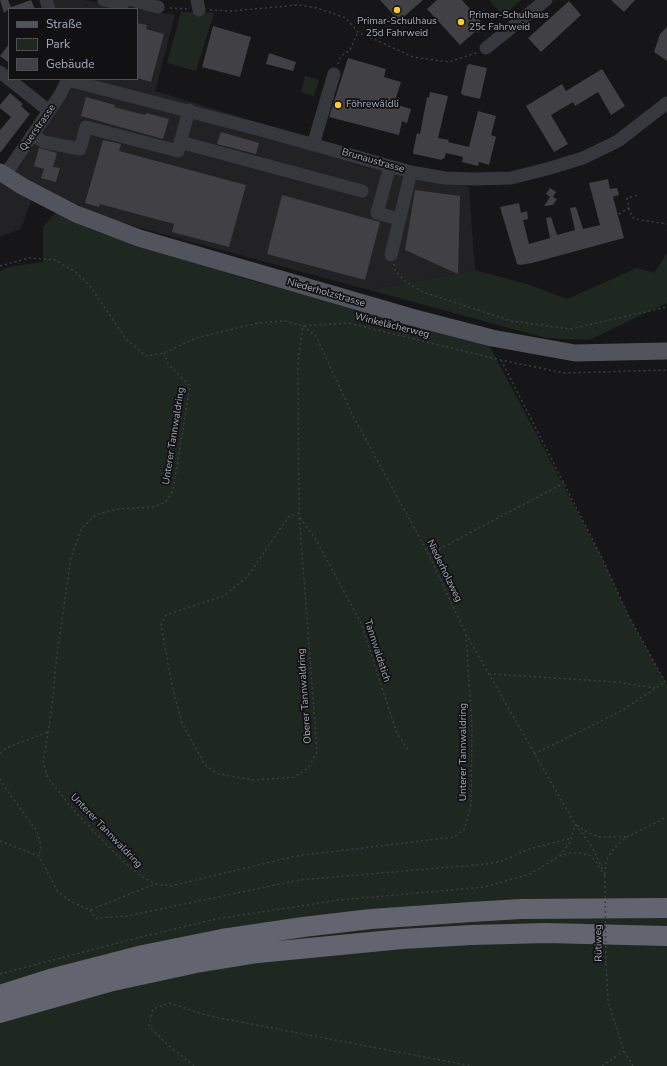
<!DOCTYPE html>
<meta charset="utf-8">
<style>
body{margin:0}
#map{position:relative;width:667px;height:1066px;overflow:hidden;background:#161618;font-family:"Nunito Sans",sans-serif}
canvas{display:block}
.legend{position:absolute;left:8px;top:8px;width:130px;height:72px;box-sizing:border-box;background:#111113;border:1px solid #4d4f55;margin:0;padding:5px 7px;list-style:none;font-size:12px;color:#a7abb9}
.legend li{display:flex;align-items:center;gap:8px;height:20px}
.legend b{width:20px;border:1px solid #4d4f55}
</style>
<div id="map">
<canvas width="667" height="1066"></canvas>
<ul class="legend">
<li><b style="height:5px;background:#52545d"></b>Straße</li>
<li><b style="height:11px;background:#1e2720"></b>Park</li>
<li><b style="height:11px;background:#404045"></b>Gebäude</li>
</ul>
</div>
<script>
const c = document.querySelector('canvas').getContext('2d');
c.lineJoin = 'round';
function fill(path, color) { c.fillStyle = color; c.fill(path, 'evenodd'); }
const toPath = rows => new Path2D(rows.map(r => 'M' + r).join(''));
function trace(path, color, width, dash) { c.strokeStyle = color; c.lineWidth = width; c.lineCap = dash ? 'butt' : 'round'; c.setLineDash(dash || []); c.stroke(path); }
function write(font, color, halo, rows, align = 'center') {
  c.font = font + ' "Nunito Sans",sans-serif'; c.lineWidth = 3.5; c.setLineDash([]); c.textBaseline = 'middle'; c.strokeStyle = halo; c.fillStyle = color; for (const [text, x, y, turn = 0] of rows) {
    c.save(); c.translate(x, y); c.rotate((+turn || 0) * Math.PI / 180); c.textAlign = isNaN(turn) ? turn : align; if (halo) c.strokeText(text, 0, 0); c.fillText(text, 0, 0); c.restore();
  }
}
fill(toPath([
 [49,0,84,0,175,15,155,91,469,187,475,270,369,290,107,219,39,186,31,201,21,229,0,237,0,181,7,185,70,91,68,79,137,79,137,9,51,9]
]), '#222225');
fill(toPath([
 [489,0,521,0,503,16],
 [181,12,214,13,196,71,167,63],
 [305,76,319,80,314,96,301,92],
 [55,213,103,234,105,232,250,280,489,345,602,558,629,617,667,685,667,1066,0,1066,0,271,9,267,43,262,43,227],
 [667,253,667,303,589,340,546,338,369,290,475,270,530,285,567,299,637,268,654,273]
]), '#1e2720');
fill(toPath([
 [0,0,8,0,11,7,31,0,35,9,9,9,4,13],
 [380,0,423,0,399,21],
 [437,0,462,0,485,26,478,33,476,31,460,45,427,9],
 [611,0,635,0,624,12],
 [569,1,581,15,541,52,528,38],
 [137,23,147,25,146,29,164,34,151,82,137,78],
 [213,26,251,37,240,77,202,67],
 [667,27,667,61,654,52,660,34],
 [9,44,9,63,0,56],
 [269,53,296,62,293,71,266,64],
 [348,58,386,69,384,77,401,82,394,104,411,109,407,123,402,121,399,135,329,117],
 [469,64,487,68,480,99,463,95,461,93,467,66],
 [602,69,625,106,611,115,598,92,575,106,573,102,551,115,568,144,554,152,526,106,562,84,566,91],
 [430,92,448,96,438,138,449,140,448,142,469,147,478,111,496,116,491,135,496,137,489,165,479,162,478,166,462,162,463,157,446,153,444,159,443,158,442,160,414,154,413,152,417,133,420,134,427,97,429,98],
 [10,93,23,104,21,106,30,114,0,153,0,130,11,117,0,108,0,105],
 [86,97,115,105,114,107,129,111,145,115,146,113,169,119,163,139,81,116],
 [221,132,259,143,256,154,217,144],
 [103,140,121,144,119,151,246,185,229,247,172,232,174,224,100,204,99,207,85,203],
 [39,148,57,153,53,167,60,168,56,182,41,178,44,169,34,166],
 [608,179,610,189,617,188,619,195,613,197,624,238,532,263,520,265,517,264,500,207,519,203,521,213,527,211,528,219,523,220,529,244,550,238,546,218,551,217,557,235,575,230,570,208,576,207,583,229,600,225,589,183],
 [550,188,556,192,553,197,557,199,553,205,544,206,550,197,546,194],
 [415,190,460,196,458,274,405,250],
 [282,195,380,222,365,280,267,254]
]), '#404045');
trace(toPath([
 [170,8,188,9],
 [210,10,231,11,298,5,317,8,346,18,358,32,413,57,449,62,476,53],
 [338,64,341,56,350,50,358,32],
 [629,208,632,217,635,219,667,224],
 [619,214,629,208,627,198,638,195],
 [394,264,395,271,406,282,423,292,511,321,570,329,667,307],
 [0,266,29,258,56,260,77,273,90,286,126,339,146,356,164,353,196,338,258,323,285,321,303,326,348,323,501,360,564,373,667,370],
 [303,326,316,336,353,416,429,555,466,634,575,824,591,845,603,870],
 [164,353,168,364,190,386,173,490,166,502,154,507,119,509,97,514,81,529,71,558,57,654,51,714,43,763,48,778,76,813,116,854,138,874,155,884,171,886,296,856,454,837,464,830,471,805,472,729,466,634],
 [501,360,602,558,629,617,667,685],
 [299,513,289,516,248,576,224,596,166,615,161,625,173,690,182,723,205,765,219,774,254,780,294,777,308,768,317,752,299,513,298,361,303,326],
 [300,518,315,538,361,623,396,731,408,750],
 [430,554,564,483],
 [489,674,617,682,655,688],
 [0,753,6,748,48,732],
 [534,754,621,711,665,682],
 [0,779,6,789,37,831,41,846,39,856],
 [577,825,587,832,599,837,627,837],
 [0,841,39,856,58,892,72,902,90,910,155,884],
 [560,856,570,842,575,824],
 [605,874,606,861,614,848,627,837,667,817],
 [90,910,95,918,127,916,299,880,487,864,502,861,529,849,572,838],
 [606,964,608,1001,624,1051,633,1066],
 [0,974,129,940,216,919,339,900,484,887,530,874,560,856,570,853,581,853,589,855,595,860,605,876],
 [194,1066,169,1046,149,1026,153,1009,169,1003,209,1016,472,1066],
 [602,1066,624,1051]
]), '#3d3e45', 1.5, [2, 3]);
trace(toPath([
 [46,0,49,9],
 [104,0,122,4,127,0],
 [131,0,158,7],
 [197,0,199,10],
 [486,48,546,0],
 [0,72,49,111],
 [68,80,261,130,411,172,445,178,474,179,511,178,547,169,583,158,618,141,667,103],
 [32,135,44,142,80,149,86,127,178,151,189,110],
 [180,142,362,191],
 [313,145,334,74],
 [390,166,377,213,399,219],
 [5,175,60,95,68,79],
 [391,255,411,172]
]), '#37373e', 13);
trace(toPath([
 [0,172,22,186,76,214,139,238,411,317,492,338,575,353,667,351]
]), '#52545d', 17);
trace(toPath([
 [0,995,50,979,143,955,222,939,303,927,371,919,471,912,521,909,667,908],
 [0,1013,113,981,196,963,258,953,402,939,472,935,546,933,667,936]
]), '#62656f', 20);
trace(toPath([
 [605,876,606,964]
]), '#3d3e45', 1.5, [2, 3]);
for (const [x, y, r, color] of [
 [397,10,4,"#ffc927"],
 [461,22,4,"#ffc927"],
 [338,105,4,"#ffc927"]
]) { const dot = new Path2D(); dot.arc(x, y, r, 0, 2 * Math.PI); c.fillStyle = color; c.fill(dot); trace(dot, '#111113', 1.5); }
write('10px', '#a7abb9', '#111113', [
 ["Primar-Schulhaus",469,16],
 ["25c Fahrweid",469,28],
 ["Primar-Schulhaus",397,22,"center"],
 ["25d Fahrweid",397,34,"center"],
 ["Föhrewäldli",346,105]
], 'left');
write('10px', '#a7abb9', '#111113', [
 ["Querstrasse",38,128,-55],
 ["Brunaustrasse",373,161,16],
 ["Niederholzstrasse",326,293,16],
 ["Winkelächerweg",392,326,14],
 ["Unterer Tannwaldring",174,436,-81],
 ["Niederholzweg",444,571,64],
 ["Tannwaldstich",377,651,72],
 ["Oberer Tannwaldring",305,696,-94],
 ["Unterer Tannwaldring",464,752,-90],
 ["Unterer Tannwaldring",106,831,46],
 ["Rütiweg",599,943,-91]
]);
</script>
